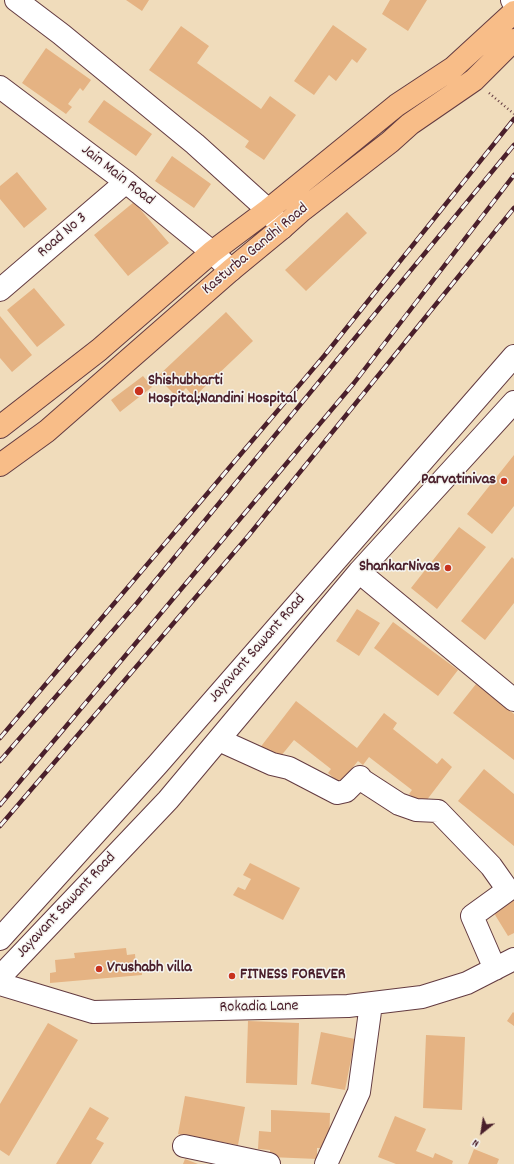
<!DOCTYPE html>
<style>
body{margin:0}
#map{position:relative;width:514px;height:1164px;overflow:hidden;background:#f0dcbb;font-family:Dekko,sans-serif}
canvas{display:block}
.north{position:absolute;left:462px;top:1112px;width:40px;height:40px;-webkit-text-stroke:3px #f6f6f2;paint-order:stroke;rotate:210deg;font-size:11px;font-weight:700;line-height:16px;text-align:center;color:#4a1f2b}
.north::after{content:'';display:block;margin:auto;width:14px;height:18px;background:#4a1f2b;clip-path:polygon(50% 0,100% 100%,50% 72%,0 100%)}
</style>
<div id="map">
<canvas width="514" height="1164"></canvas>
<div class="north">N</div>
</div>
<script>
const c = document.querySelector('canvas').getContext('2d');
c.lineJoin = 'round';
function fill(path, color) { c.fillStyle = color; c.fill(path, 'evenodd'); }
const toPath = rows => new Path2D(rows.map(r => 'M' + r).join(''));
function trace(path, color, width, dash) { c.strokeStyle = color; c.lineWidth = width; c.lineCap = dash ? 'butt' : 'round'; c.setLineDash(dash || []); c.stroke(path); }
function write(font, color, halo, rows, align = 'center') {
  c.font = font + ' Dekko,sans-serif'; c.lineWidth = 3; c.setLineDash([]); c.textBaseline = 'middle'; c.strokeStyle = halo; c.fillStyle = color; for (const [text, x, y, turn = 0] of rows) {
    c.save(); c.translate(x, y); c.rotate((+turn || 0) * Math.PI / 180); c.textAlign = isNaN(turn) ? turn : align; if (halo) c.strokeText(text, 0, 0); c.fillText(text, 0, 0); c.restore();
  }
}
fill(toPath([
 [126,0,149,0,142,11],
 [390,0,427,0,408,31,382,14],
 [333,25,367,49,357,63,352,59,336,81,329,75,314,95,294,81],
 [181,26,209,46,197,63,261,109,270,96,296,115,264,160,245,147,249,141,149,70],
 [46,48,91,80,83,91,80,88,68,104,72,107,66,114,22,83],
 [104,100,152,134,136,156,88,122],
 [172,156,211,184,194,208,155,181],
 [17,172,47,209,24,228,0,199,0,186],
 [134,202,169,243,128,276,94,235],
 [347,212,367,233,306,291,285,270],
 [34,288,65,325,37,347,7,310],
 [226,312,253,341,194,397,186,388,177,397,157,377],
 [0,316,32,355,12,372,0,358],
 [143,376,152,387,120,412,111,400],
 [514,455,514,506,492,534,467,514],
 [459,527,486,547,437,609,411,588],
 [512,557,514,559,514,603,485,640,461,621],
 [357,609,380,623,359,656,336,641],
 [393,622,458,670,438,696,374,648],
 [476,684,514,714,514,760,453,713],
 [296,701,357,748,384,713,397,723,393,729,437,764,442,758,452,767,423,805,409,794,412,790,369,757,363,765,358,761,340,783,328,773,331,769,294,740,276,762,259,749],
 [484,769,514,794,514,846,458,801],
 [250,863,300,888,283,920,233,895,238,887,245,890,251,879,243,875],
 [514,890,514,933,508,936,489,905],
 [126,948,127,955,135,954,136,966,141,965,142,975,50,983,50,973,56,972,55,960,75,958,74,953],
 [513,1012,514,1013,514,1026,507,1021],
 [248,1021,299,1023,297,1085,246,1083],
 [48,1023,78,1040,9,1156,0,1150,0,1104],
 [321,1032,355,1039,345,1090,311,1084],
 [426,1035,465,1037,462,1110,423,1108],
 [185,1096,245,1107,238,1145,178,1134],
 [90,1107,109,1118,96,1139,104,1143,91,1164,56,1164],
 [271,1110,330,1113,329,1148,317,1148,317,1159,270,1157,270,1150,258,1149,259,1131,271,1132],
 [395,1116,426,1129,416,1151,433,1158,435,1153,453,1161,452,1164,396,1164,378,1157],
 [474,1149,499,1159,497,1164,468,1164],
 [185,1159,198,1164,183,1164]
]), '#e5b383');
const minor = toPath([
 [16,0,61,34,195,144,268,210,282,228],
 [512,0,514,1],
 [0,87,126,182,212,252,231,270],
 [0,290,126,182],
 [359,572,514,700],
 [219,740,272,764,289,768,337,793,346,791,360,777,362,780,399,804,416,810,438,811,491,866,508,890,472,916,495,969],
 [0,939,158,764,514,356],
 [0,977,168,800,359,572,514,402],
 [0,984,93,1012,348,1006,422,997,467,983,514,959],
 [184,1146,269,1164],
 [326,1164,359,1092,371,1004]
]);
const major = toPath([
 [0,427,99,350,212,252,268,210,397,105,453,68,514,12],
 [0,465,47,431,231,270,282,228,301,211,390,142,410,124,474,80,514,40]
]);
trace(minor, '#633b41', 24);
trace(major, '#633b41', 24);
trace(toPath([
 [489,93,514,114]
]), '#633b41', 2.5, [1, 3]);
trace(minor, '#fff', 22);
trace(major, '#f8bd88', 22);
const rail = toPath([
 [0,738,324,356,514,119],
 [0,761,137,603,514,145],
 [0,805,354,383,514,175],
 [0,826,249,535,514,208]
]);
trace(rail, '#4a1f2b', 4.5);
trace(rail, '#f6f6f2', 3, [9]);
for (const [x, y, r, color] of [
 [139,391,5,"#c8321e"],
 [504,481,4,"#c8321e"],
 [448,568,4,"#c8321e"],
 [99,969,4,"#c8321e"],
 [232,976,4,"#c8321e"]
]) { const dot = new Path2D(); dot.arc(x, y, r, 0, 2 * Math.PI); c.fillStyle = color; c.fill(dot); trace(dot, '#f6f6f2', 1.5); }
write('16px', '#4a1f2b', '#f6f6f2', [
 ["Jain Main Road",117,176,38],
 ["Road No 3",63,236,-41],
 ["Kasturba Gandhi Road",256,250,-40],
 ["Jayavant Sawant Road",258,649,-49],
 ["Jayavant Sawant Road",67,906,-47],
 ["Rokadia Lane",259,1008,-1]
]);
write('bold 16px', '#4a1f2b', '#f6f6f2', [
 ["Shishubharti",148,382],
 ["Hospital;Nandini Hospital",148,400],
 ["Parvatinivas",496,481,"right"],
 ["ShankarNivas",440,568,"right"],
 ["Vrushabh villa",107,969],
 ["FITNESS FOREVER",240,976]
], 'left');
</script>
